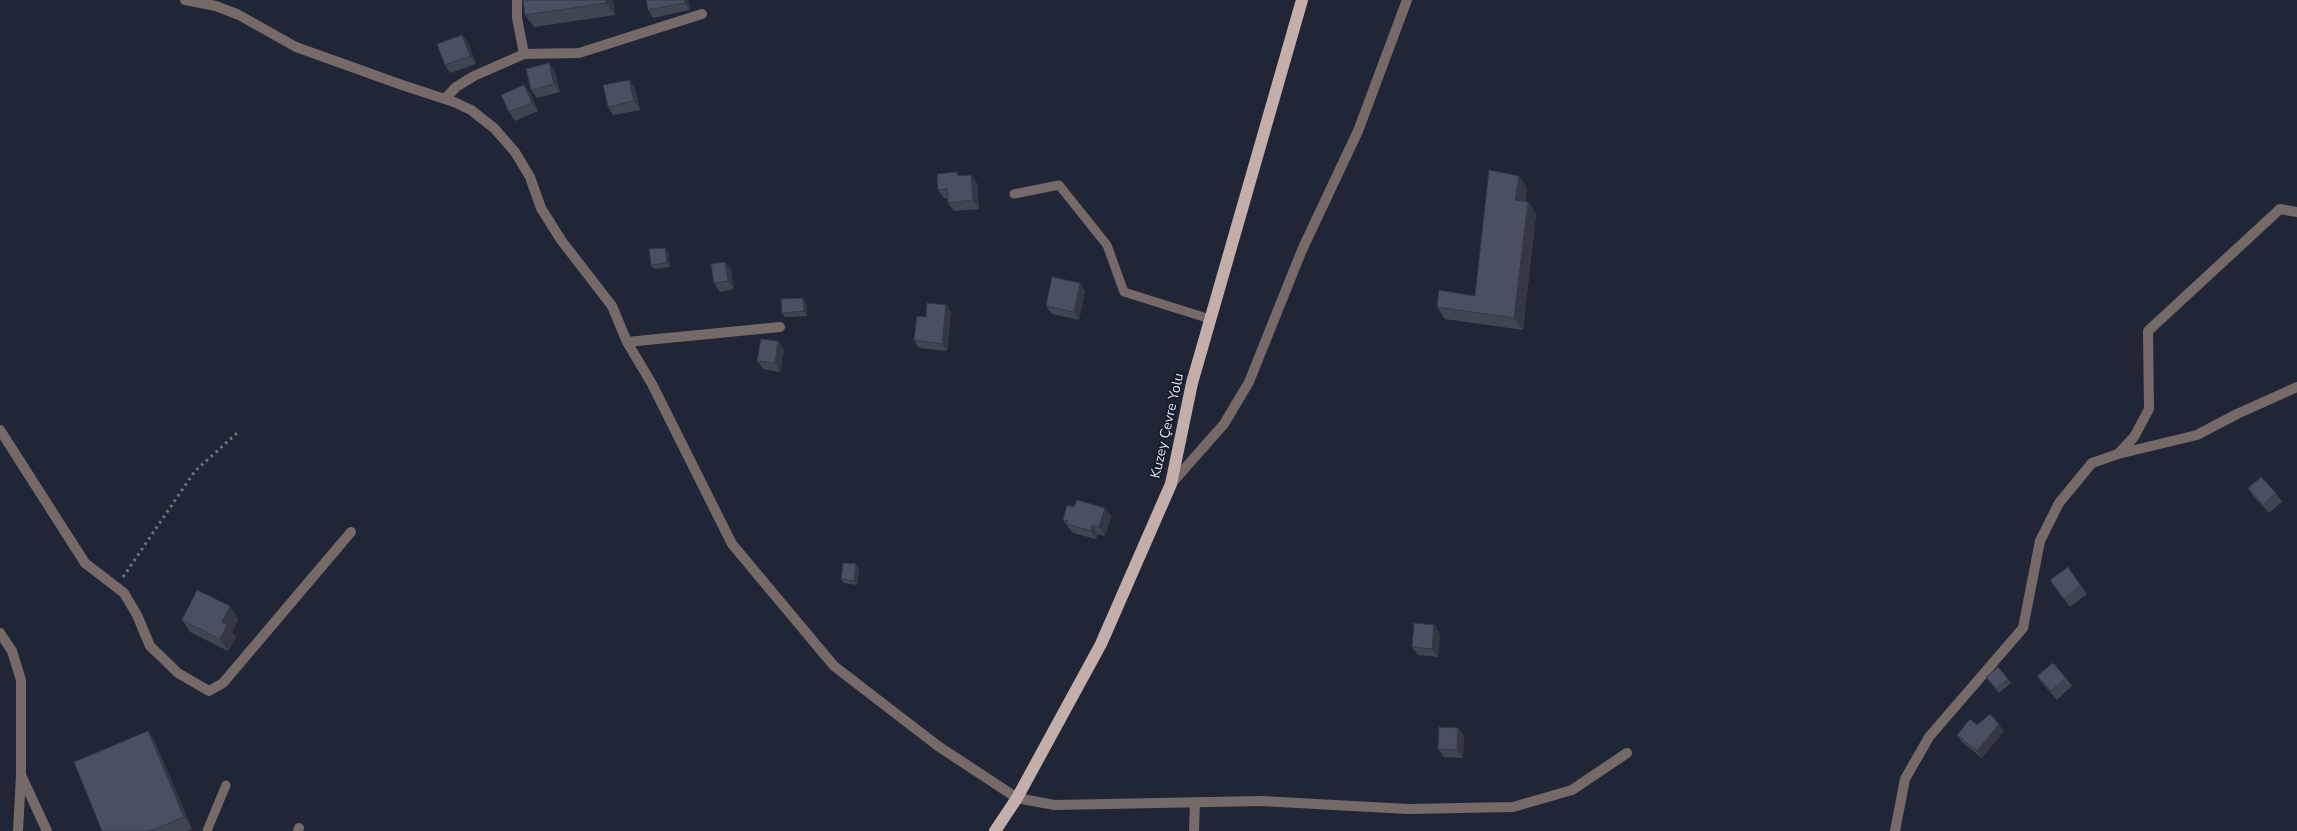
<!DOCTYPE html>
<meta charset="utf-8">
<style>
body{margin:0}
canvas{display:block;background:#202635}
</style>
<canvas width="2297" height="831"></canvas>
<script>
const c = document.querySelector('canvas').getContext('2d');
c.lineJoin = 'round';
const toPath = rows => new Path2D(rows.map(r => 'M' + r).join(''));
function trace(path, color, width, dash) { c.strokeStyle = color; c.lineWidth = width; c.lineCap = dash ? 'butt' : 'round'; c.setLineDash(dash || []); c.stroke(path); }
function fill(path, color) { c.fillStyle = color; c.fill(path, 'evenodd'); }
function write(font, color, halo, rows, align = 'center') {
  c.font = font + ' "Nunito Sans",sans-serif'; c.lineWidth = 4; c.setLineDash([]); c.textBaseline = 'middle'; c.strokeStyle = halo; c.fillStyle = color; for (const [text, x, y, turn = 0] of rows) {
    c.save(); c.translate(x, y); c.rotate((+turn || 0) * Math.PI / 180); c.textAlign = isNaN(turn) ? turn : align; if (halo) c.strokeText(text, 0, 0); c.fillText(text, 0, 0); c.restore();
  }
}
trace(toPath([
 [123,577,195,471,237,433]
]), '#6f7481', 3, [2.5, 4]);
trace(toPath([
 [1014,194,1059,185,1107,245,1124,292,1210,319],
 [207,831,226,785]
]), '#756a68', 9);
trace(toPath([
 [185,0,216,6,239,15,296,47,402,85,454,102,471,110,494,128,515,152,530,177,541,208,561,240,612,306,627,342,652,384,732,544,834,666,938,746,1017,798,1054,805,1261,801,1408,809,1513,807,1572,790,1627,753],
 [524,54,579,53,702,14],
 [445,99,456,87,474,76,524,54,517,18,517,0],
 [627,342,780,327],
 [0,430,85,563,124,593,137,615,150,646,178,673,209,691,223,683,351,532],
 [2119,453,2134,437,2149,409,2148,331,2280,209,2297,212],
 [1171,484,1224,424,1249,382,1302,250,1358,131,1407,0],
 [0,633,12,651,21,680,21,775,18,831],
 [22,777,47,831],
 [298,831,299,828],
 [1194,831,1195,802],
 [1895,831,1905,779,1929,737,2023,628,2040,541,2059,503,2092,463,2118,454,2197,435,2237,414,2297,387]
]), '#756a68', 10);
trace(toPath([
 [995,831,1017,798,1101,644,1171,484,1192,383,1302,0]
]), '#c4aeaa', 12);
fill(toPath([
 [523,0,613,0,615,15,534,27,525,15],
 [688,0,690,10,653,18,648,10],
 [462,35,468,43,476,64,450,73,445,65],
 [555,71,560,92,537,98,531,90],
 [629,80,635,88,640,110,613,115,608,107],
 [524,85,530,93,538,111,515,121,509,112],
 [957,172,959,176,977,183,979,209,954,211,948,203,948,198,944,198,938,190],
 [1527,188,1525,202,1528,202,1536,214,1523,330,1445,319,1437,307,1475,296],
 [668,252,670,267,654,269,651,265],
 [725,262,731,270,734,289,720,292,714,283],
 [1085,291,1079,320,1052,314,1046,306],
 [806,302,807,316,785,317,782,313],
 [946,305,951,312,947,351,919,348,914,340,926,317],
 [778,341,784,350,780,372,763,369,757,361],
 [2248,488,2276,493,2282,502,2269,513,2254,497],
 [1074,507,1105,508,1111,516,1105,536,1098,534,1096,539,1073,533,1063,520],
 [2068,567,2087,594,2070,607,2050,580],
 [859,568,857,585,844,583,841,579],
 [238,619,232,632,236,637,228,651,190,632,182,620],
 [1434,625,1440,634,1438,657,1418,655,1412,647],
 [2037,676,2066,678,2072,686,2057,700,2043,684],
 [1986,677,2008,679,2011,683,1999,693],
 [1977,725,2004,731,1982,758,1962,742,1957,735],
 [1458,728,1464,736,1463,758,1444,757,1438,749],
 [148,731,156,744,192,829,187,831,102,831]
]), '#3f4553');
fill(toPath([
 [606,0,613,0,615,15,606,3],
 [684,0,688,0,690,10,685,3],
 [462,35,468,43,476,64,470,56],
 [549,63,555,71,560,92,554,84],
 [629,80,635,88,640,110,634,101],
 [524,85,530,93,538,111,532,103],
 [971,175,977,183,979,209,973,200],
 [1519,176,1527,188,1523,212,1515,200],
 [1528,202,1536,214,1523,330,1514,318],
 [665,248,668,252,670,267,667,263],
 [725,262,731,270,734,289,728,281],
 [1080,283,1085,291,1079,320,1074,312],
 [803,298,806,302,807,316,804,311],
 [946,305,951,312,947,351,942,344],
 [778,341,784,350,780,372,775,363],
 [1105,508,1111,516,1105,536,1099,527],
 [1092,525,1098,534,1096,539,1091,531],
 [856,564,859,568,857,585,854,581],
 [230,606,238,619,232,632,236,637,228,651,220,639,222,622],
 [1434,625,1440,634,1438,657,1432,649],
 [1999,724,2004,731,1982,758,1977,751],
 [1458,728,1464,736,1463,758,1457,750],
 [148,731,156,744,192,829,184,817]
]), '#333844');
const building = toPath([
 [523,0,606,0,606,3,525,15,523,0],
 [646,0,684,0,685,3,648,10,646,0],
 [462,35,470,56,445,65,437,44,462,35],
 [549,63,554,84,531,90,526,69,549,63],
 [629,80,634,101,608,107,603,85,629,80],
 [524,85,532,103,509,112,501,95,524,85],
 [1489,170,1519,176,1515,200,1528,202,1514,318,1437,307,1439,290,1475,296,1489,170],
 [957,172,957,176,971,175,973,200,948,203,947,189,938,190,937,174,957,172],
 [665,248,667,263,651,265,649,249,665,248],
 [725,262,728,281,714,283,711,264,725,262],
 [1052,277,1080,283,1074,312,1046,306,1052,277],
 [803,298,804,311,782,313,781,299,803,298],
 [927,303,946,305,942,344,914,340,917,316,926,317,927,303],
 [761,339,778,341,775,363,757,361,761,339],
 [2261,477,2276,493,2263,505,2248,488,2261,477],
 [1077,500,1105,508,1099,527,1092,525,1091,531,1067,524,1068,521,1063,520,1067,505,1074,507,1077,500],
 [843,563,856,564,854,581,841,579,843,563],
 [2068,567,2081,586,2064,599,2050,580,2068,567],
 [197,590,230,606,222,622,227,625,220,639,182,620,197,590],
 [1414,623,1434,625,1432,649,1412,647,1414,623],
 [2053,663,2066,678,2051,691,2037,676,2053,663],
 [1998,667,2008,679,1996,689,1986,677,1998,667],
 [1990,714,1999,724,1977,751,1957,735,1970,719,1977,725,1990,714],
 [1439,727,1458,728,1457,750,1438,749,1439,727],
 [148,731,184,817,150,831,102,831,74,762,148,731]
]);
fill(building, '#495061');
trace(building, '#333844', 1);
write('14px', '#dee2ec', '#171c2b', [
 ["Kuzey Çevre Yolu",1168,426,-77]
]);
</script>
